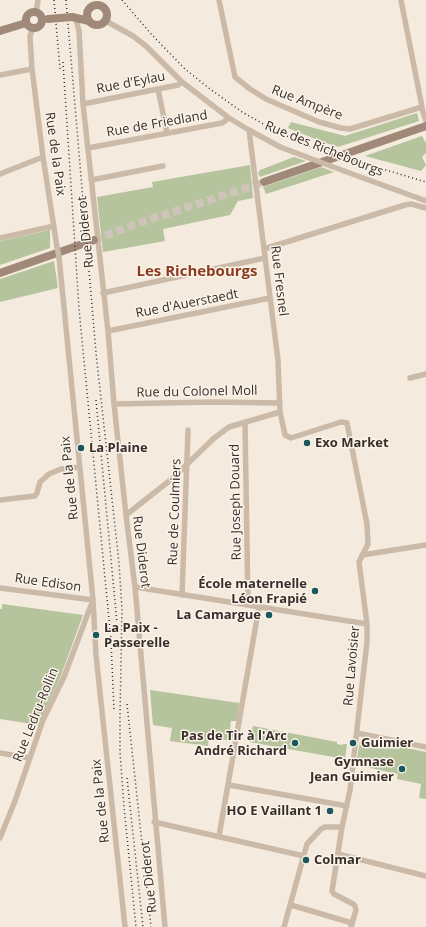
<!DOCTYPE html>
<meta charset="utf-8">
<style>
body{margin:0}
canvas{display:block;background:#f4eadd}
</style>
<canvas width="426" height="927"></canvas>
<script>
const c = document.querySelector('canvas').getContext('2d');
c.lineJoin = 'round';
function fill(path, color) { c.fillStyle = color; c.fill(path, 'evenodd'); }
const toPath = rows => new Path2D(rows.map(r => 'M' + r).join(''));
function trace(path, color, width, dash) { c.strokeStyle = color; c.lineWidth = width; c.lineCap = dash ? 'butt' : 'round'; c.setLineDash(dash || []); c.stroke(path); }
function write(font, color, halo, rows, align = 'center') {
  c.font = font + ' "Open Sans",sans-serif'; c.lineWidth = 3; c.setLineDash([]); c.textBaseline = 'middle'; c.strokeStyle = halo; c.fillStyle = color; for (const [text, x, y, turn = 0] of rows) {
    c.save(); c.translate(x, y); c.rotate((+turn || 0) * Math.PI / 180); c.textAlign = isNaN(turn) ? turn : align; if (halo) c.strokeText(text, 0, 0); c.fillText(text, 0, 0); c.restore();
  }
}
fill(toPath([
 [417,113,419,121,338,147,320,141,288,128,291,122,345,136],
 [422,136,426,143,426,153,422,157,426,165,421,171,365,156],
 [294,157,306,161,260,177,258,173,260,170],
 [250,165,253,198,238,201,230,215,163,229,165,241,103,252,97,197,153,187,152,182],
 [321,167,334,172,266,194,263,187],
 [50,230,50,248,0,265,0,241],
 [54,261,58,288,0,302,0,279],
 [2,604,83,615,60,678,38,725,0,719,0,609,2,609],
 [150,690,239,703,237,721,231,721,230,729,234,730,232,741,209,737,208,746,170,741,172,728,153,725],
 [253,726,337,742,337,744,342,745,343,744,347,744,345,759,249,742],
 [363,739,426,752,426,799,419,798,421,784,397,779,398,774,356,765,360,741]
]), '#b5c49c');
trace(toPath([
 [94,240,133,225,264,182]
]), '#cfc4b9', 8, [8, 4]);
trace(toPath([
 [219,0,235,77,250,89,266,99,319,122,341,128,350,129,422,107],
 [401,0,423,112,426,121],
 [36,13,38,0],
 [76,19,79,31,83,104,108,331,114,404,126,515,135,587,165,927],
 [106,21,133,36,146,46,182,82,229,118,249,130,280,147],
 [33,28,30,36,32,69,43,157,57,247],
 [0,75,32,69],
 [158,89,167,133],
 [83,104,178,85,182,82],
 [249,130,278,360,280,412,285,435,291,438,341,422,347,423,367,524,368,544,359,562,367,624,367,642,350,790,342,827,332,891,334,894,353,904,355,906,356,910,351,927],
 [88,148,222,123,229,118],
 [344,171,426,201],
 [0,174,43,157],
 [91,180,163,166],
 [0,238,54,226],
 [264,249,405,205,411,204,426,208],
 [59,257,93,600,96,655,125,927],
 [103,293,265,258],
 [108,331,270,298],
 [410,378,426,374],
 [114,404,213,402,280,403],
 [245,422,248,605],
 [0,500,35,496,37,493,40,482,49,474,61,469,80,467],
 [126,515,173,478,213,439,229,427,280,412],
 [362,555,426,545],
 [135,587,367,624],
 [0,588,93,600],
 [182,595,188,430],
 [357,733,426,747],
 [0,753,30,758],
 [229,785,347,806],
 [154,822,304,856],
 [219,836,259,607],
 [0,838,15,801,43,720,64,677,93,600],
 [338,854,426,876],
 [291,905,352,923],
 [284,927,307,844,321,829,325,827,342,827]
]), '#ccbaa8', 5.5);
trace(toPath([
 '87 15a10 10 0 1 1 20 0a10 10 0 1 1-20 0Z',
 '26 20a8 8 0 1 1 16 0a8 8 0 1 1-16 0Z',
 [72,17,89,21],
 [0,31,26,23],
 [264,182,426,126],
 [0,273,94,240]
]), '#a08979', 8);
trace(toPath([
 [54,0,60,69],
 [66,0,96,353,119,563,122,610,120,716,120,752,124,807,136,927],
 [122,0,152,35,185,69,210,89,242,112,274,130,306,145,339,156,426,182],
 [63,62,79,309,111,640,114,710],
 [96,400,117,623],
 [127,704,151,927],
 [127,778,143,927]
]), '#392e29', 1.5, [1, 3]);
trace(toPath([
 [280,147,344,171],
 [57,247,59,257]
]), '#ccbaa8', 5.5);
trace(toPath([
 [48,19,72,17]
]), '#a08979', 8);
for (const [x, y, r, color] of [
 [307,443,4,"#1c575d"],
 [81,448,4,"#1c575d"],
 [315,591,4,"#1c575d"],
 [269,615,4,"#1c575d"],
 [96,635,4,"#1c575d"],
 [295,743,4,"#1c575d"],
 [353,743,4,"#1c575d"],
 [402,769,4,"#1c575d"],
 [330,811,4,"#1c575d"],
 [306,860,4,"#1c575d"]
]) { const dot = new Path2D(); dot.arc(x, y, r, 0, 2 * Math.PI); c.fillStyle = color; c.fill(dot); trace(dot, '#fbf4ea', 1.5); }
write('13px', '#392e29', '#fbf4ea', [
 ["Rue d'Eylau",131,83,-11],
 ["Rue Ampère",307,103,21],
 ["Rue de Friedland",157,124,-10],
 ["Rue des Richebourgs",324,149,22],
 ["Rue de la Paix",55,154,82],
 ["Rue Diderot",86,232,-96],
 ["Rue Fresnel",279,281,83],
 ["Rue d'Auerstaedt",187,304,-11],
 ["Rue du Colonel Moll",197,392,-1],
 ["Rue de la Paix",70,478,-96],
 ["Rue Joseph Douard",236,502,-91],
 ["Rue de Coulmiers",175,512,-88],
 ["Rue Diderot",141,552,83],
 ["Rue Edison",48,583,8],
 ["Rue Lavoisier",352,666,-85],
 ["Rue Ledru-Rollin",36,715,-68],
 ["Rue de la Paix",101,801,-96],
 ["Rue Diderot",149,877,-96]
]);
write('bold 13px', '#392e29', '#fbf4ea', [
 ["Exo Market",315,443],
 ["La Plaine",89,448],
 ["École maternelle",307,584,"right"],
 ["Léon Frapié",307,599,"right"],
 ["La Camargue",261,615,"right"],
 ["La Paix -",104,628],
 ["Passerelle",104,643],
 ["Pas de Tir à l'Arc",287,736,"right"],
 ["André Richard",287,751,"right"],
 ["Guimier",361,743],
 ["Gymnase",394,762,"right"],
 ["Jean Guimier",394,777,"right"],
 ["HO E Vaillant 1",322,811,"right"],
 ["Colmar",314,860]
], 'left');
write('bold 15px', '#8c3b1e', '#fbf4ea', [
 ["Les Richebourgs",197,272]
]);
</script>
